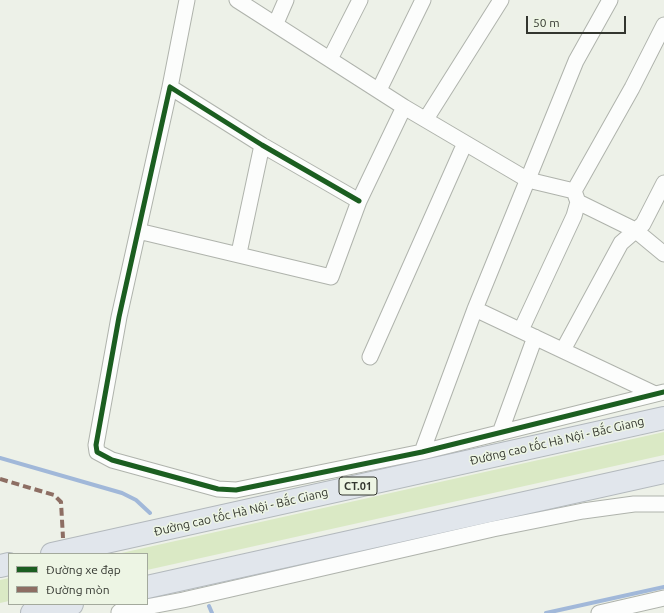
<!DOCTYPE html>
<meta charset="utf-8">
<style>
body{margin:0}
#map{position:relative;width:664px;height:613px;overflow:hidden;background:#edf1e8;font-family:Ubuntu,sans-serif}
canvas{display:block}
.legend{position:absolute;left:8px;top:553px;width:140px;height:52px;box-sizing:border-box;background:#edf5e4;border:1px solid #a3a99c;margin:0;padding:5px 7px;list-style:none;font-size:12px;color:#33362f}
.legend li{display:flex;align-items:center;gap:8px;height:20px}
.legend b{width:20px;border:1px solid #a3a99c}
.scale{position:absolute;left:526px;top:16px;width:100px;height:18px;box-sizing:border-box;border:2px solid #33362f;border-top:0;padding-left:5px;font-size:12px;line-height:14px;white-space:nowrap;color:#33362f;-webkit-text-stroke:3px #edf5e4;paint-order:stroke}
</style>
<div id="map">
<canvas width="664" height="613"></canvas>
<ul class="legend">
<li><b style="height:5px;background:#1b5e20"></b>Đường xe đạp</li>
<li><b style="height:5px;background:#8d6e63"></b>Đường mòn</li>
</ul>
<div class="scale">50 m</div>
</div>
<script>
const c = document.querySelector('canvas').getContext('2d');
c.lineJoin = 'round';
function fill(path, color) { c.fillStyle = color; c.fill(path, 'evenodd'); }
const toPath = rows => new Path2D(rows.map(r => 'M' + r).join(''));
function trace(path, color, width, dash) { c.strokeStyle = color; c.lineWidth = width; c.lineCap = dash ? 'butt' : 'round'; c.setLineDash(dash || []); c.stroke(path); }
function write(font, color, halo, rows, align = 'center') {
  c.font = font + ' Ubuntu,sans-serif'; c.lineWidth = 3; c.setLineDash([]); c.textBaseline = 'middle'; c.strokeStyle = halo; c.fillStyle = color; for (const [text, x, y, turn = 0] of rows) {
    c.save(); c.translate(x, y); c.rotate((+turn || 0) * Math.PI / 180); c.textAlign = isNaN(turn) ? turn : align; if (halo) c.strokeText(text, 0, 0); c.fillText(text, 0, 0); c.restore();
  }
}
fill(toPath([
 [664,432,664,455,147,570,147,554,117,554],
 [9,578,9,601,0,603,0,580]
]), '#dae9c5');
trace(toPath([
 [0,458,122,493,136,500,150,513],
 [209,606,212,613],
 [546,613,664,587]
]), '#a1b8d9', 4);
const street = toPath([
 [237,0,404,107,528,180,574,191,632,88,664,25],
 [276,23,286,0],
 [330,59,360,0],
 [170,87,187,0],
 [379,90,423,0],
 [426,119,501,0],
 [359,201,262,145,170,87,119,317,96,445,97,452,112,460,218,489,236,490,422,452,664,392],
 [578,202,635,230,664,254],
 [138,231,331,277,359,201,404,107],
 [239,253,262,145],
 [475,309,655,394],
 [521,330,574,216,578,202,574,191],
 [563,350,621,243,643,224,664,183],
 [370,357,465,143],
 [500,433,535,337],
 [422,452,475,309,576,61,610,0],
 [130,604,119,612,183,600,493,529,583,511,634,504,664,504],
 [599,613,664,598]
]);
const highway = toPath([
 [52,554,664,418],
 [0,566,9,564],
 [147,587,664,472],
 [32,613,72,604]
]);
trace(street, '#afb3ac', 17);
trace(highway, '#b3b9bd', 24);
trace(street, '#fcfdfc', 15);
trace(highway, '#e1e6ec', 22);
trace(toPath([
 [0,479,54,495,61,502,63,538]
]), '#8d6e63', 4, [8, 4]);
trace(toPath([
 [359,201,262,145,170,87,119,317,96,445,97,452,112,460,218,489,236,490,422,452,664,392]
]), '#1b5e20', 5);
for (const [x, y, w] of [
 [358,486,38]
]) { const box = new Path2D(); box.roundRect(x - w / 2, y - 9, w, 18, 3); c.fillStyle = '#edf5e4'; c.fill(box); trace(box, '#33362f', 1); }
write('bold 11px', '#33362f', null, [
 ["CT.01",358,486]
]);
write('12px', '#33362f', '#edf5e4', [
 ["Đường cao tốc Hà Nội - Bắc Giang",557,441,-13],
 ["Đường cao tốc Hà Nội - Bắc Giang",241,512,-13]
]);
</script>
